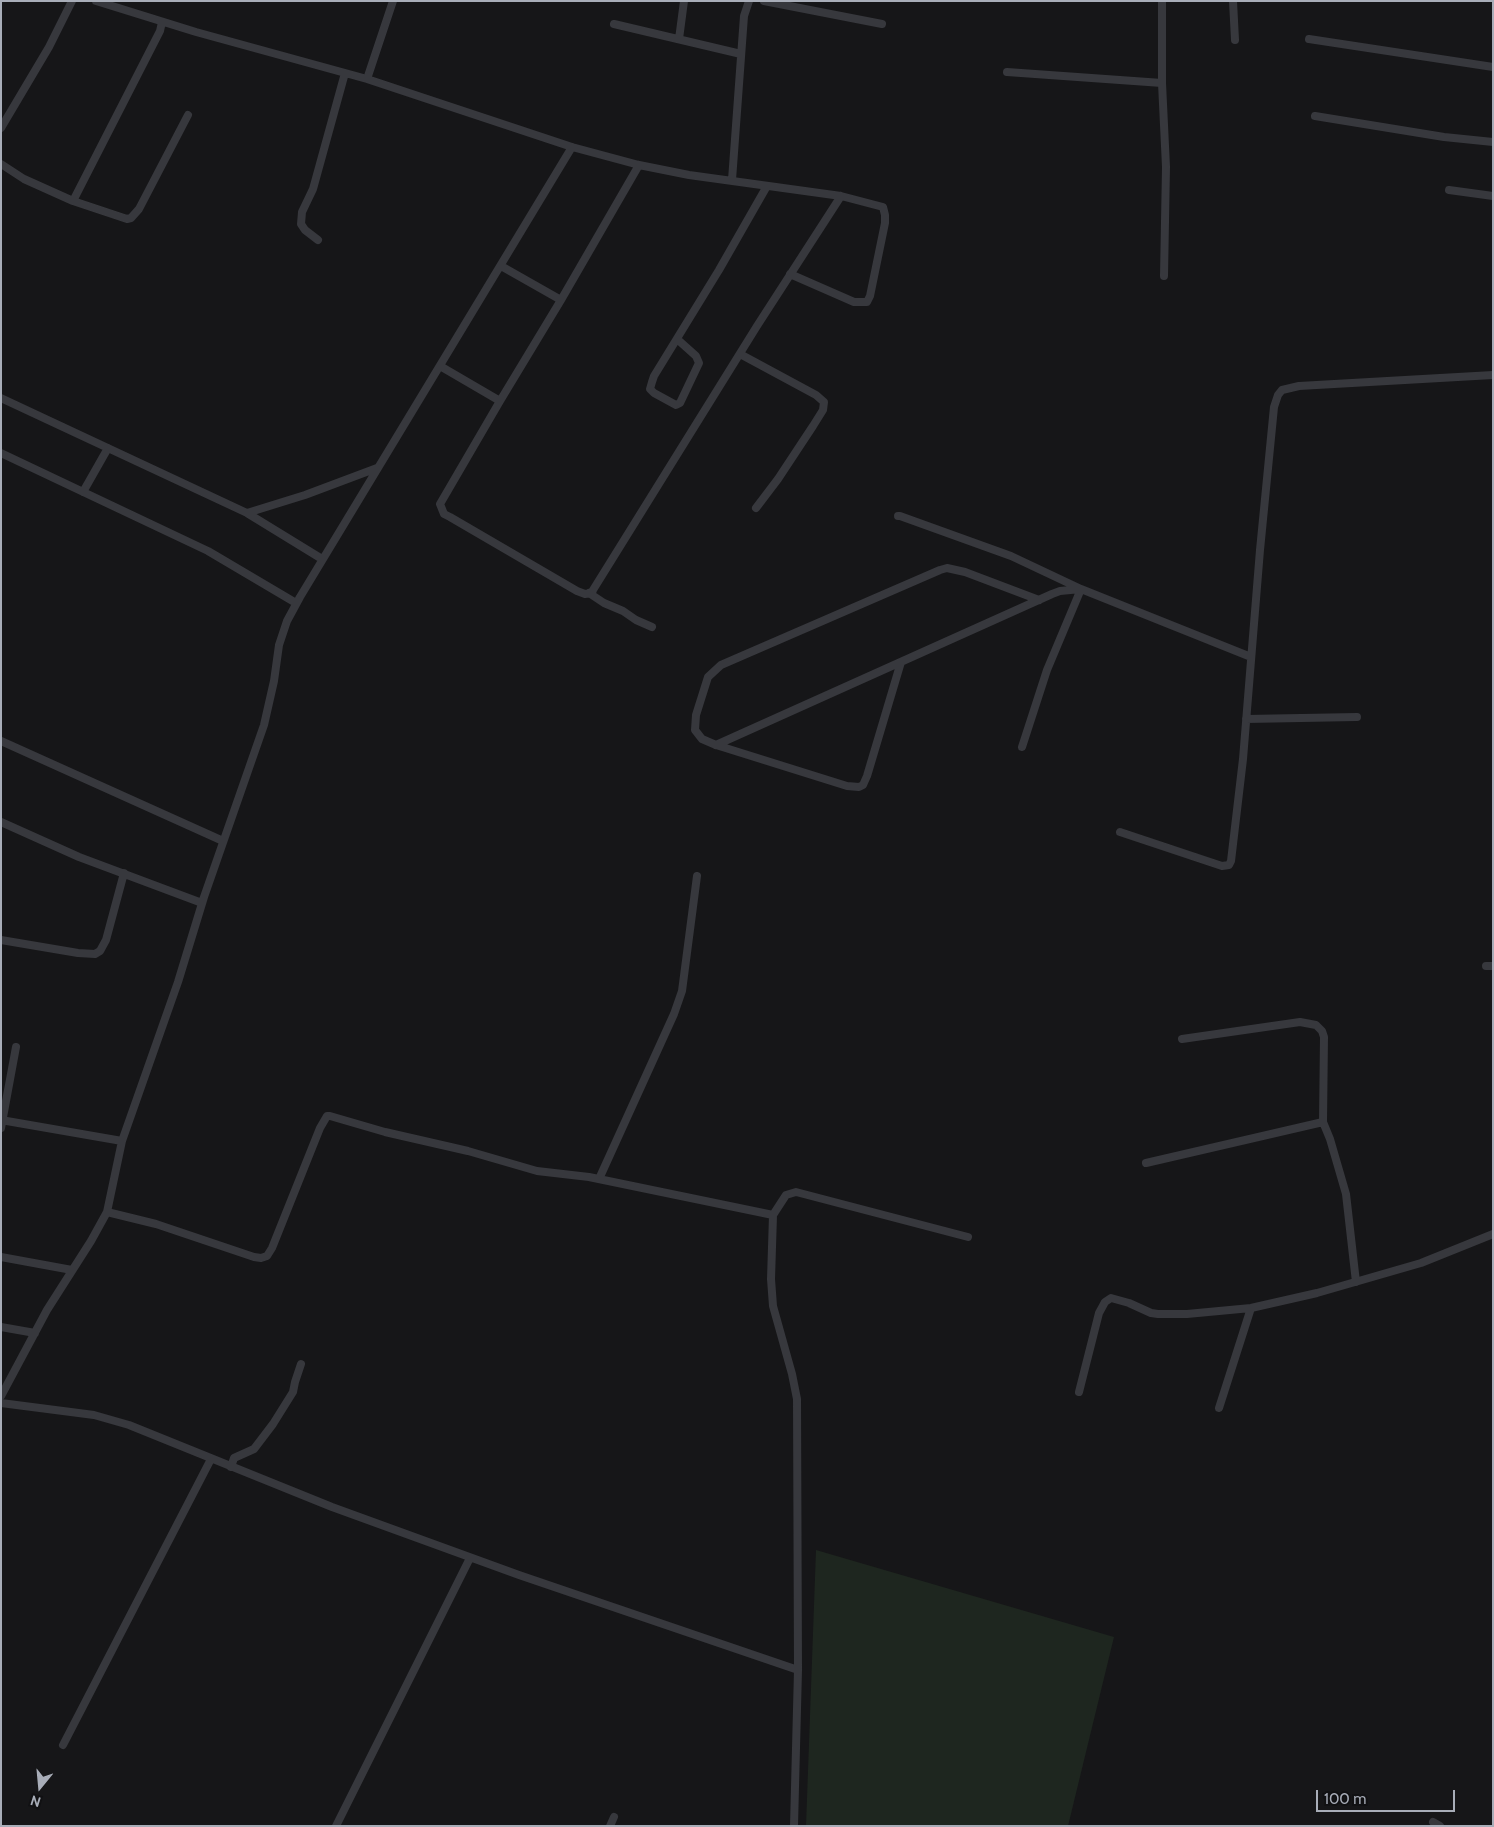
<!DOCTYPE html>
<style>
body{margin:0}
#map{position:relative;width:1494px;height:1827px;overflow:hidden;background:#161618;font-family:Cabin,sans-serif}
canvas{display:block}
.frame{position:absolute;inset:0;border:2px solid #a8adb8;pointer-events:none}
.north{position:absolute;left:15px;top:1762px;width:50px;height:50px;-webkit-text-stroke:4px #111113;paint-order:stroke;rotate:197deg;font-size:14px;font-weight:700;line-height:20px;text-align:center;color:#a8adb8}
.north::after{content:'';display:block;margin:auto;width:18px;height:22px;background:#a8adb8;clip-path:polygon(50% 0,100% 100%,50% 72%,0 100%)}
.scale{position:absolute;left:1316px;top:1790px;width:139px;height:22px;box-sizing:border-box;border:2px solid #a8adb8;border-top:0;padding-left:6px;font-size:15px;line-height:18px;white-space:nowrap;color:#a8adb8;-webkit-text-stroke:4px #111113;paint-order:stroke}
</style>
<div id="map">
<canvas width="1494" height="1827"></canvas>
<div class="frame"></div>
<div class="north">N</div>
<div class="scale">100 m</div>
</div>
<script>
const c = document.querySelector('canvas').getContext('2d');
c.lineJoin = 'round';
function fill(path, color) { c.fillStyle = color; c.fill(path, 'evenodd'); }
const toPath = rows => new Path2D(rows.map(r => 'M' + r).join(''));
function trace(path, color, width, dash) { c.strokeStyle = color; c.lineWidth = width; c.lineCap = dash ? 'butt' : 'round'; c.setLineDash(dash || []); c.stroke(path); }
fill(toPath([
 [816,1550,1114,1637,1068,1826,806,1826]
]), '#1e261f');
trace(toPath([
 [96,1,196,32,367,79,572,147,639,165,689,175,841,196,883,207,885,215,885,223,870,296,867,302,854,302,790,274],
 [764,1,882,24],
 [1162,1,1162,83,1166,167,1164,276],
 [1233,1,1235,40],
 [614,24,741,54],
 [679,39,684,1],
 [1309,39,1493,67],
 [1007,72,1162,83],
 [367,79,393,1],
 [1315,116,1444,137,1493,142],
 [1,128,49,47,72,1],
 [1,164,24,179,73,201,127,219,131,218,139,209,188,115],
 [639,165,561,300,500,401,440,504,444,514,450,517,577,591,585,594,592,593,593,590,757,326,841,196],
 [732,180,744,16,749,1],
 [1449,190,1493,196],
 [73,201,160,31,162,22],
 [318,240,305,230,301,224,302,212,313,189,345,73],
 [501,266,561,300],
 [677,339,696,356,699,363,680,403,676,405,654,393,650,389,652,382,654,376,719,270,767,186],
 [740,354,816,395,824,402,823,410,813,426,778,479,756,508],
 [440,366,500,401],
 [1,398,247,513,322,559],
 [1,453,208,551,296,603],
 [83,492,108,448],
 [247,513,305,495,377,468],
 [589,593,604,603,623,611,636,620,652,627],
 [901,662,867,776,863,785,859,787,847,786,716,745,702,739,695,730,696,715,708,677,721,665,940,570,947,568,965,572,1039,600],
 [1246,719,1357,717],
 [1,741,223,841],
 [716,745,1052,594,1060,591,1081,589,1011,556,900,516,898,516],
 [1022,747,1047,670,1081,589,1251,657],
 [1,822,79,857,202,903],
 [1120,832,1222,866,1229,865,1231,861,1243,759,1260,550,1274,407,1278,395,1282,390,1299,386,1493,375],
 [1,940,78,953,95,954,100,951,106,940,124,873],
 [1486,966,1493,966],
 [1182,1039,1300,1022,1316,1025,1322,1031,1324,1037,1323,1122,1330,1139,1346,1194,1356,1282],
 [1,1120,122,1141],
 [1,1128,16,1047],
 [1146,1163,1323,1122],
 [599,1179,674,1014,682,991,697,876],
 [107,1212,122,1141,178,982,204,897,264,725,274,681,279,645,287,621,300,597,572,147],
 [1,1257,72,1270],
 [1,1327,35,1333],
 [1079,1392,1099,1313,1105,1302,1111,1298,1129,1303,1151,1313,1158,1314,1187,1314,1251,1308,1317,1293,1421,1263,1493,1234],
 [1,1396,47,1310,91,1241,107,1212,156,1224,254,1257,261,1258,267,1256,272,1248,320,1128,327,1116,330,1116,385,1132,468,1151,537,1171,589,1177,773,1215],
 [1,1403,94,1415,129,1425,332,1507,519,1575,798,1670],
 [1219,1408,1251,1308],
 [231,1467,234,1458,254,1449,273,1424,293,1392,295,1382,301,1364],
 [63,1745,211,1459],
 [1433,1822,1440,1826],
 [336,1826,470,1558],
 [610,1826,614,1817],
 [794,1826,798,1670,797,1399,792,1374,773,1306,771,1279,773,1215,786,1195,796,1192,968,1237]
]), '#37383d', 8);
</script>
